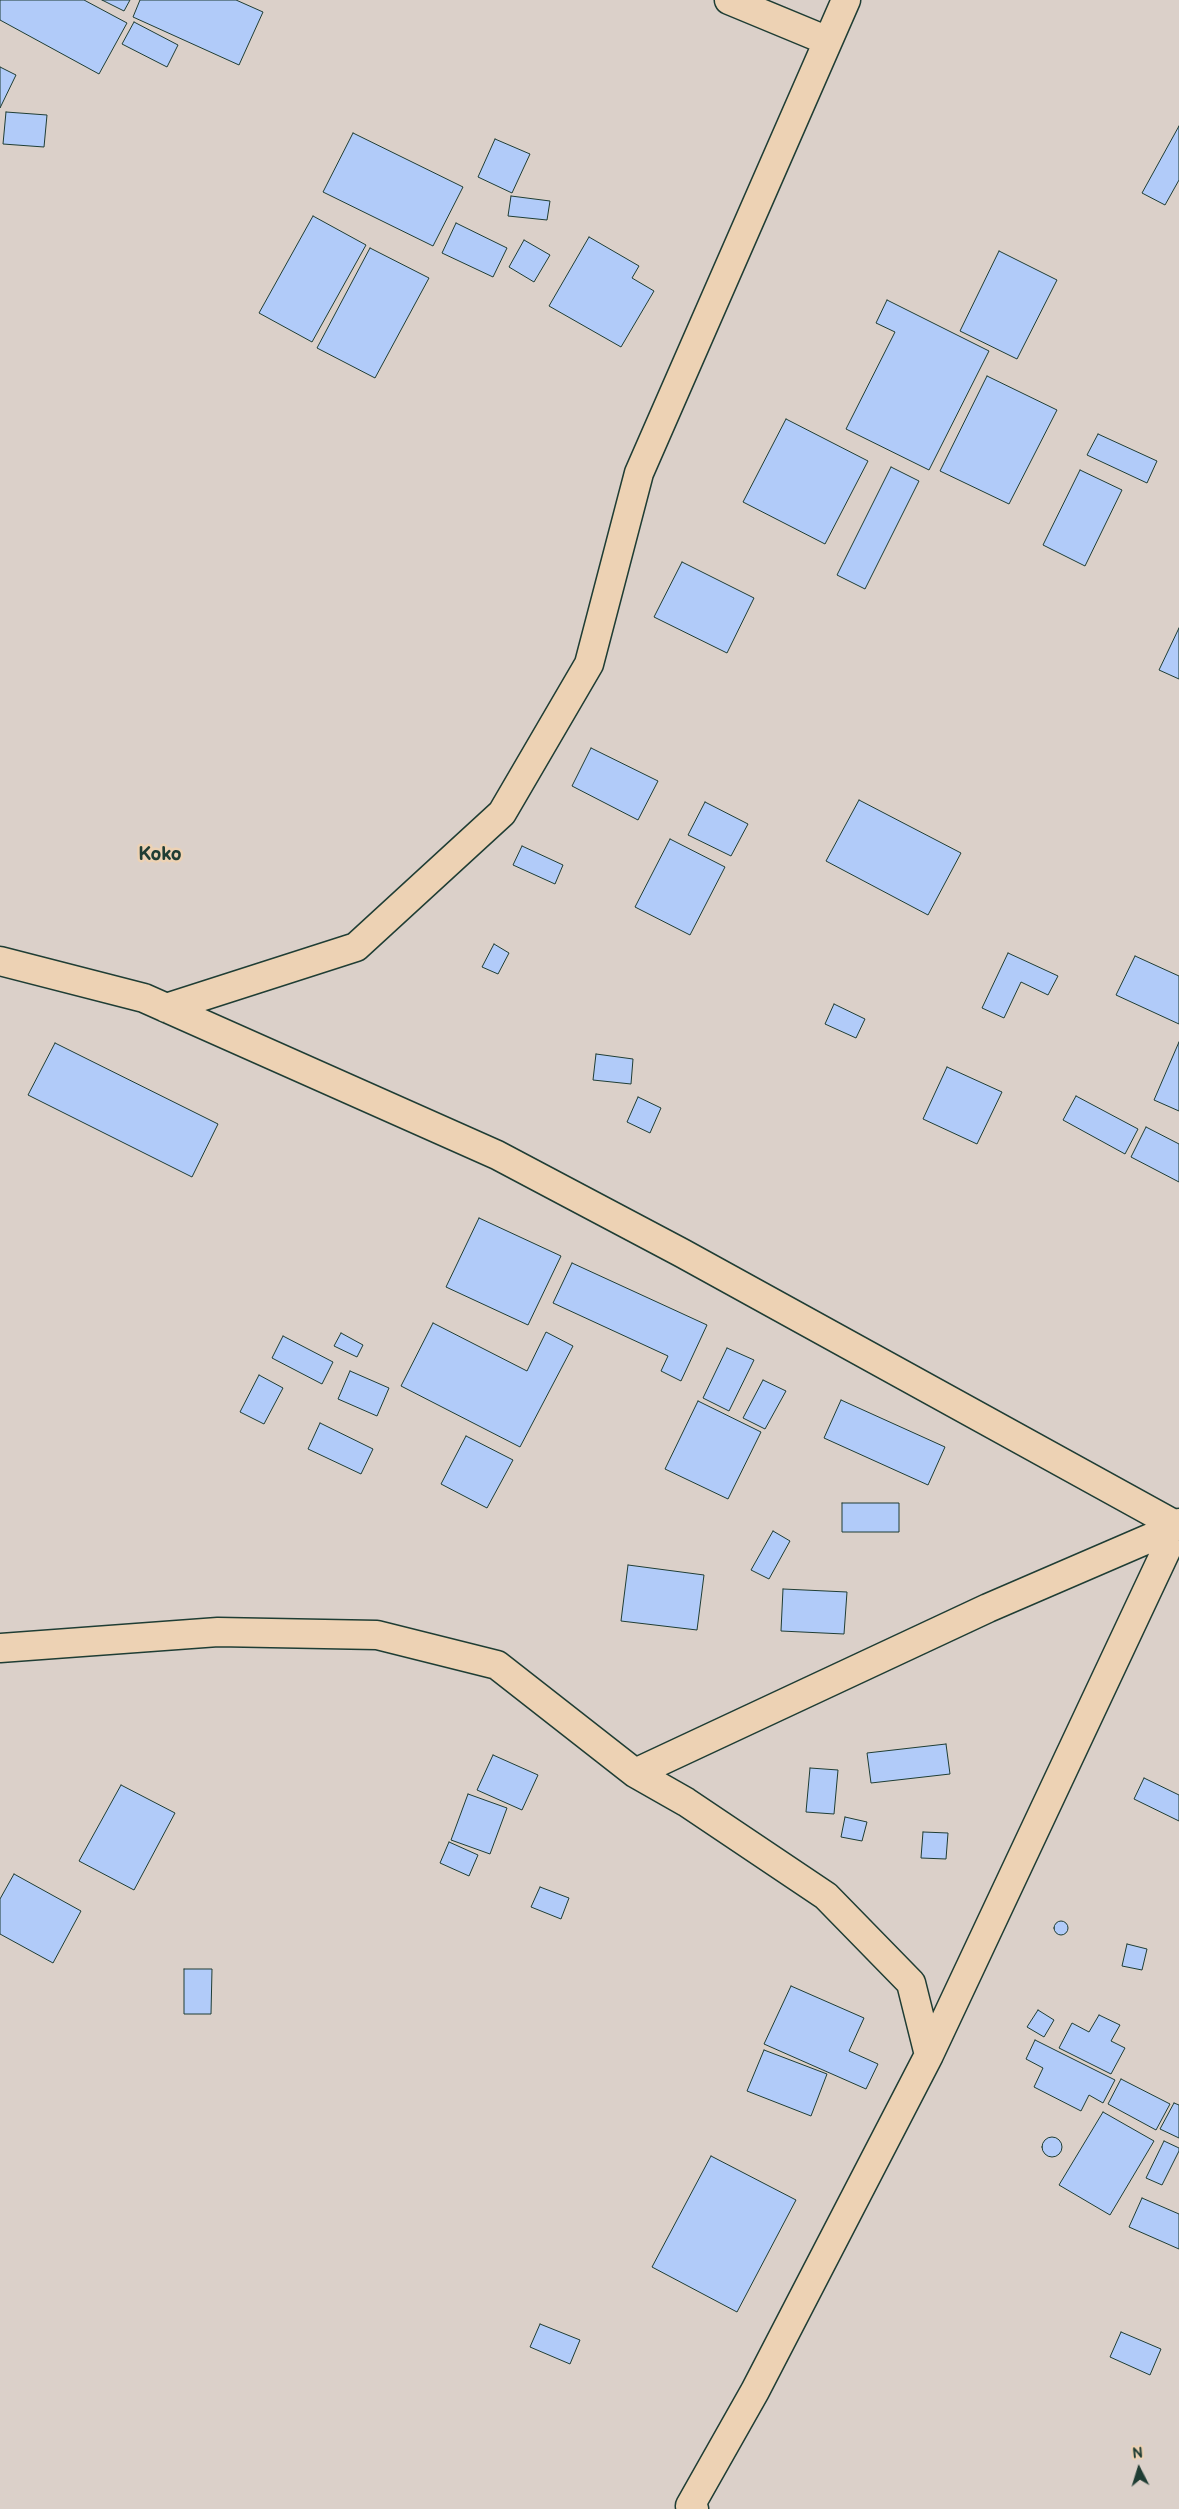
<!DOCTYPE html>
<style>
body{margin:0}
#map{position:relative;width:1179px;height:2509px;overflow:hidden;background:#dbd0c9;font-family:"Balsamiq Sans",sans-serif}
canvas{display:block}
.north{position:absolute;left:1114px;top:2444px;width:50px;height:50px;-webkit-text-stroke:4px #edd2b4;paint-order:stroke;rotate:355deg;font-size:14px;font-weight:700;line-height:20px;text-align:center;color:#1f3d34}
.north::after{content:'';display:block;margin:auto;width:18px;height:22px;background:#1f3d34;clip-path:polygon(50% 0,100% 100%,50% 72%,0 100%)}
</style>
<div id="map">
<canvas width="1179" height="2509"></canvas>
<div class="north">N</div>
</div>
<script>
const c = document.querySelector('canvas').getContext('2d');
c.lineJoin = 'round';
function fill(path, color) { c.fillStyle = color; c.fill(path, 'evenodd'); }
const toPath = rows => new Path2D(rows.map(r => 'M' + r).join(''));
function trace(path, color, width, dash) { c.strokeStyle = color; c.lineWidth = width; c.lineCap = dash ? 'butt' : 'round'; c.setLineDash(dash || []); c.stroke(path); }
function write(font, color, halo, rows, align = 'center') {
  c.font = font + ' "Balsamiq Sans",sans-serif'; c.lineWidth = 5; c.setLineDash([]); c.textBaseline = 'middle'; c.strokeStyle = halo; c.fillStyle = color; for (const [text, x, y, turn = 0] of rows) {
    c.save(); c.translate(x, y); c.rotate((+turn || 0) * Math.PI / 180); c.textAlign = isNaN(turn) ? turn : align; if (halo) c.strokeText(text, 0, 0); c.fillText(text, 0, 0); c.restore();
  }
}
const building = toPath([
 [0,0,84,0,127,23,99,74,0,20,0,0],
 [102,0,130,0,124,11,102,0],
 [140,0,236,0,263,12,239,65,133,17,140,0],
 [134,22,178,45,167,67,122,44,134,22],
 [0,67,16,75,0,108,0,67],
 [6,112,47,115,44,147,3,144,6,112],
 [1179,126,1179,180,1165,205,1142,193,1179,126],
 [353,133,463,187,433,246,323,192,353,133],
 [495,139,530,154,512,193,478,177,495,139],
 [511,196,550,201,547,220,508,216,511,196],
 [313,216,366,245,312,342,259,313,313,216],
 [456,223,507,248,493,277,442,253,456,223],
 [589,237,639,266,632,278,654,291,621,347,549,306,589,237],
 [524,240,550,255,534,282,509,267,524,240],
 [370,248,429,278,375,378,317,348,370,248],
 [999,251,1057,280,1017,359,960,331,999,251],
 [887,300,989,351,929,470,846,429,895,332,876,323,887,300],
 [987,376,1057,410,1009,504,940,471,987,376],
 [786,419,868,461,825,544,743,502,786,419],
 [1098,434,1157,461,1147,483,1087,455,1098,434],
 [891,467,919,481,865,589,837,575,891,467],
 [1080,470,1122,490,1085,566,1043,545,1080,470],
 [682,562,754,598,727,653,654,617,682,562],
 [1179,628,1179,679,1159,670,1179,628],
 [591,748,658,781,638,820,572,786,591,748],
 [859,800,961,853,928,915,826,861,859,800],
 [705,802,748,824,731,856,688,835,705,802],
 [670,839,725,867,690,935,635,907,670,839],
 [522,846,563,865,555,884,513,865,522,846],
 [494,944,509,953,498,974,482,967,494,944],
 [1008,953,1058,976,1048,995,1021,982,1004,1018,982,1008,1008,953],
 [1135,956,1179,976,1179,1024,1116,995,1135,956],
 [834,1004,865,1019,856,1038,825,1024,834,1004],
 [1179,1042,1179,1111,1154,1100,1179,1042],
 [55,1043,218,1124,192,1177,28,1095,55,1043],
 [596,1054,633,1059,631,1084,593,1080,596,1054],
 [947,1067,1002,1092,977,1144,923,1119,947,1067],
 [1076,1096,1138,1129,1125,1154,1063,1120,1076,1096],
 [638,1097,661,1108,650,1133,627,1122,638,1097],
 [1146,1127,1179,1144,1179,1182,1131,1157,1146,1127],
 [479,1218,561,1256,528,1325,446,1287,479,1218],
 [572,1263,707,1325,681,1381,661,1371,668,1356,553,1303,572,1263],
 [433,1323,527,1371,546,1332,573,1346,520,1447,401,1386,433,1323],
 [341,1333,363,1345,357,1357,334,1346,341,1333],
 [283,1336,333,1362,322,1384,272,1358,283,1336],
 [727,1348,754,1360,729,1411,703,1398,727,1348],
 [350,1371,389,1388,377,1416,338,1399,350,1371],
 [259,1375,283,1388,264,1424,240,1412,259,1375],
 [763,1380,786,1391,765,1429,743,1418,763,1380],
 [841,1400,945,1447,928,1485,824,1438,841,1400],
 [698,1401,761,1432,728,1499,665,1469,698,1401],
 [320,1423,373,1449,361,1474,308,1449,320,1423],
 [466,1436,513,1460,487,1508,441,1484,466,1436],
 [842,1503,899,1503,899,1532,842,1532,842,1503],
 [773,1531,790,1541,769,1579,751,1570,773,1531],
 [628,1565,704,1575,697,1630,621,1621,628,1565],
 [783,1589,847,1592,844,1634,781,1631,783,1589],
 [946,1744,950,1774,871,1783,867,1753,946,1744],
 [493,1755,538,1775,522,1810,477,1790,493,1755],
 [810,1768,838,1770,834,1814,806,1812,810,1768],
 [1144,1778,1179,1795,1179,1821,1134,1799,1144,1778],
 [121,1785,175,1813,134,1890,79,1861,121,1785],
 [468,1794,507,1808,490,1854,451,1840,468,1794],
 [845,1817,867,1822,862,1841,841,1837,845,1817],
 [923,1832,948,1833,946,1859,921,1858,923,1832],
 [449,1842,478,1855,469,1876,440,1863,449,1842],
 [14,1874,81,1911,53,1963,0,1934,0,1899,14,1874],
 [540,1887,569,1898,561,1919,531,1907,540,1887],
 '1054 1928a7 7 0 1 1 14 0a7 7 0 1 1-14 0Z',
 [1127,1944,1147,1949,1142,1970,1122,1966,1127,1944],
 [184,1969,212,1969,211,2014,184,2014,184,1969],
 [791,1986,864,2018,849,2051,878,2064,866,2089,764,2044,791,1986],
 [1038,2010,1054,2020,1044,2037,1027,2027,1038,2010],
 [1099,2015,1120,2025,1111,2041,1125,2048,1111,2074,1059,2048,1072,2023,1089,2032,1099,2015],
 [1035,2040,1115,2080,1103,2103,1089,2095,1081,2111,1034,2087,1043,2068,1026,2059,1035,2040],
 [764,2050,827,2074,811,2116,747,2091,764,2050],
 [1121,2079,1170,2104,1156,2130,1108,2104,1121,2079],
 [1174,2103,1179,2105,1179,2138,1160,2129,1174,2103],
 [1103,2112,1154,2141,1110,2215,1059,2185,1103,2112],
 '1042 2147a10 10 0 1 1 20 0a10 10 0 1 1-20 0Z',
 [1164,2141,1179,2148,1179,2151,1162,2185,1146,2178,1164,2141],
 [711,2156,796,2200,737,2312,652,2267,711,2156],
 [1142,2198,1179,2214,1179,2249,1129,2227,1142,2198],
 [540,2324,580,2340,570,2364,530,2347,540,2324],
 [1121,2332,1161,2349,1150,2375,1110,2357,1121,2332]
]);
fill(building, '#b1cbf9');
trace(building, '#1f3d34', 1);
const street = toPath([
 [729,0,828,41],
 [0,961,144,998,497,1155,682,1253,1179,1527],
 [166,1008,356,947,502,813,589,664,639,473,846,0],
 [0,1648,218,1632,377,1635,497,1665,635,1773,686,1802,826,1896,911,1983,929,2055,755,2391,690,2506,694,2509],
 [635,1773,988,1608,1178,1526],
 [929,2055,1179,1523]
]);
trace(street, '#1f3d34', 31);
trace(street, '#edd2b4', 28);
write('bold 19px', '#1f3d34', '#edd2b4', [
 ["Koko",160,855]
]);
</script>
